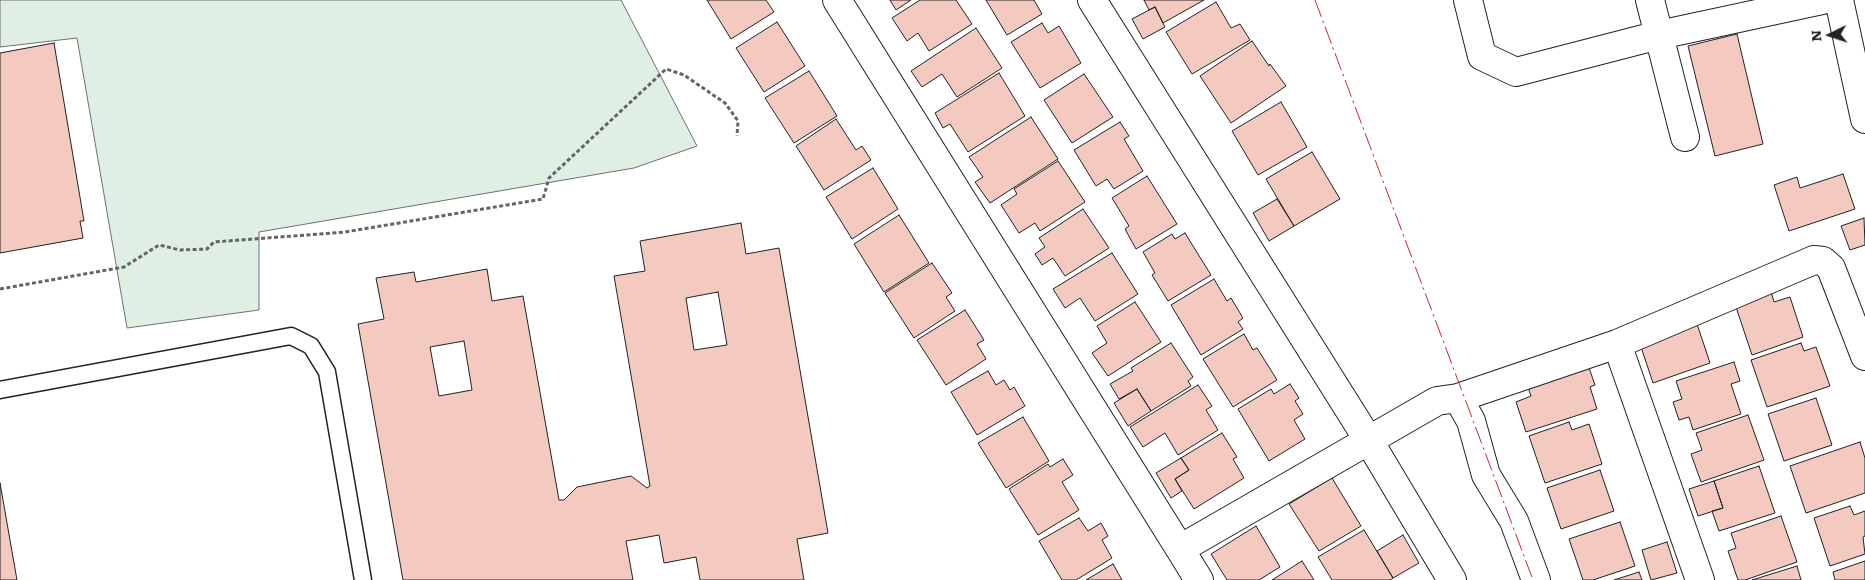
<!DOCTYPE html>
<style>
body{margin:0}
#map{position:relative;width:1865px;height:580px;overflow:hidden;background:#fff;font-family:Literata,serif}
canvas{display:block}
.north{position:absolute;left:1805px;top:10px;width:50px;height:50px;-webkit-text-stroke:4px #fff;paint-order:stroke;rotate:266deg;font-size:14px;font-weight:700;line-height:20px;text-align:center;color:#222}
.north::after{content:'';display:block;margin:auto;width:18px;height:22px;background:#222;clip-path:polygon(50% 0,100% 100%,50% 72%,0 100%)}
</style>
<div id="map">
<canvas width="1865" height="580"></canvas>
<div class="north">N</div>
</div>
<script>
const c = document.querySelector('canvas').getContext('2d');
c.lineJoin = 'round';
function fill(path, color) { c.fillStyle = color; c.fill(path, 'evenodd'); }
const toPath = rows => new Path2D(rows.map(r => 'M' + r).join(''));
function trace(path, color, width, dash) { c.strokeStyle = color; c.lineWidth = width; c.lineCap = dash ? 'butt' : 'round'; c.setLineDash(dash || []); c.stroke(path); }
const green = toPath([
 [0,0,621,0,697,146,634,168,259,232,259,310,127,328,77,38,0,47,0,0]
]);
fill(green, '#e0efe3');
trace(green, '#6f6f6f', 1);
const building = toPath([
 [707,0,766,0,774,12,731,39,707,0],
 [890,0,911,0,896,10,890,0],
 [920,0,956,0,972,24,929,51,918,33,907,41,892,18,920,0],
 [986,0,1034,0,1042,14,1007,35,986,0],
 [1144,0,1204,0,1163,23,1155,7,1149,10,1144,0],
 [1216,2,1231,28,1240,24,1250,40,1192,74,1166,32,1216,2],
 [1155,7,1165,27,1143,39,1132,19,1155,7],
 [777,22,805,66,764,92,736,48,777,22],
 [1042,23,1048,33,1059,26,1081,63,1040,88,1011,42,1042,23],
 [976,28,1002,68,957,97,942,74,922,87,911,71,976,28],
 [1737,34,1763,144,1715,156,1688,46,1737,34],
 [1252,41,1269,66,1270,64,1286,86,1231,123,1200,76,1252,41],
 [54,43,84,221,80,221,83,238,0,253,0,53,54,43],
 [809,71,837,116,794,143,765,98,809,71],
 [999,73,1025,116,968,152,950,124,943,128,935,113,999,73],
 [1084,74,1113,117,1072,143,1044,100,1084,74],
 [1281,102,1307,147,1258,175,1232,131,1281,102],
 [1031,117,1058,159,990,203,975,182,983,177,969,157,1031,117],
 [836,119,856,150,862,146,871,160,824,190,796,146,836,119],
 [1120,122,1129,136,1124,139,1143,171,1114,189,1107,179,1096,186,1074,150,1120,122],
 [1312,152,1340,199,1294,226,1266,179,1312,152],
 [1058,161,1085,202,1040,231,1035,223,1019,233,1001,205,1017,194,1014,189,1058,161],
 [873,168,898,209,852,239,826,197,873,168],
 [1843,174,1855,209,1789,231,1774,185,1797,177,1800,188,1843,174],
 [1147,176,1177,224,1136,249,1125,229,1129,226,1112,198,1147,176],
 [1277,199,1294,226,1269,241,1253,213,1277,199],
 [1083,209,1109,248,1065,276,1053,258,1042,265,1035,254,1045,247,1039,238,1083,209],
 [899,215,929,263,884,292,854,244,899,215],
 [1864,218,1865,245,1850,250,1841,226,1864,218],
 [741,223,746,254,779,248,828,533,797,539,804,580,700,580,696,557,664,563,659,535,626,541,633,580,403,580,358,324,384,319,376,278,414,272,416,282,487,269,492,301,523,296,559,500,564,500,577,487,631,476,647,488,650,486,614,276,645,271,640,241,741,223],
 [718,292,727,345,694,350,686,298,718,292],
 [464,341,472,390,439,396,430,347,464,341],
 [1185,233,1211,275,1168,301,1152,275,1155,273,1143,252,1172,234,1175,239,1185,233],
 [1112,253,1138,294,1095,321,1080,298,1065,308,1053,289,1112,253],
 [932,263,952,293,946,297,955,311,914,338,885,293,932,263],
 [1214,279,1227,301,1231,298,1243,318,1238,322,1243,329,1201,355,1171,305,1214,279],
 [1770,288,1774,302,1790,297,1803,337,1752,355,1734,301,1770,288],
 [1135,302,1161,342,1108,376,1092,353,1107,343,1097,326,1135,302],
 [965,310,984,340,977,344,986,359,946,385,917,340,965,310],
 [1697,324,1710,363,1653,383,1640,344,1697,324],
 [1244,334,1253,350,1257,348,1277,380,1233,407,1203,359,1244,334],
 [1171,343,1193,377,1188,381,1191,386,1151,411,1137,389,1119,399,1110,384,1133,371,1131,368,1171,343],
 [1801,343,1804,351,1816,347,1830,386,1767,407,1751,360,1801,343],
 [1587,362,1595,385,1590,387,1597,409,1526,432,1516,402,1531,396,1526,382,1587,362],
 [1734,362,1740,381,1731,384,1741,414,1693,430,1689,417,1679,420,1673,402,1682,399,1676,381,1734,362],
 [988,371,996,385,1004,380,1010,390,1014,387,1025,406,977,435,951,392,988,371],
 [1290,384,1299,398,1295,401,1303,414,1294,420,1305,439,1269,461,1238,409,1271,389,1274,394,1290,384],
 [1198,385,1212,406,1206,410,1218,430,1178,455,1165,433,1143,447,1130,427,1198,385],
 [1137,389,1151,411,1128,426,1114,403,1137,389],
 [1816,398,1832,445,1784,461,1768,414,1816,398],
 [1748,415,1764,460,1701,482,1691,454,1702,450,1696,433,1748,415],
 [1023,417,1049,461,1006,488,978,443,1023,417],
 [1569,422,1572,430,1589,424,1602,464,1545,483,1529,436,1569,422],
 [1222,433,1237,457,1233,459,1244,478,1194,509,1175,479,1189,470,1181,458,1222,433],
 [1860,442,1865,458,1865,493,1806,513,1790,466,1860,442],
 [1181,458,1189,470,1175,479,1182,491,1171,498,1156,473,1181,458],
 [1063,459,1073,475,1062,482,1079,510,1038,535,1009,489,1048,464,1050,467,1063,459],
 [1759,466,1775,513,1719,531,1712,511,1723,508,1714,481,1759,466],
 [1600,470,1614,511,1561,529,1547,488,1600,470],
 [1332,478,1361,526,1319,551,1289,504,1332,478],
 [1714,481,1723,508,1698,516,1689,489,1714,481],
 [0,483,17,580,0,580,0,483],
 [1850,506,1854,515,1865,511,1865,536,1863,537,1865,554,1830,566,1814,518,1850,506],
 [1781,516,1797,562,1745,580,1738,580,1728,551,1736,548,1731,533,1781,516],
 [1079,518,1088,531,1101,523,1108,536,1102,540,1112,558,1076,580,1062,580,1039,541,1079,518],
 [1620,522,1635,566,1593,580,1583,580,1569,539,1620,522],
 [1256,526,1280,567,1259,580,1227,580,1211,554,1256,526],
 [1364,530,1393,578,1390,580,1332,580,1318,557,1364,530],
 [1403,535,1419,563,1393,578,1377,551,1403,535],
 [1667,542,1677,573,1651,580,1642,550,1667,542],
 [1302,561,1314,580,1272,580,1302,561],
 [1865,561,1865,580,1835,580,1833,572,1865,561],
 [1113,564,1122,580,1086,580,1113,564],
 [1797,566,1801,580,1752,580,1797,566],
 [1639,572,1642,580,1614,580,1639,572]
]);
fill(building, '#f3c9c0');
trace(building, '#222', 1);
const lane = toPath([
 [0,390,291,336,311,346,327,372,363,580]
]);
const street = toPath([
 [837,0,1180,549,1437,401,1458,398,1617,344,1814,260,1823,261,1831,268,1865,356],
 [1092,0,1369,441,1452,580],
 [1468,0,1482,56,1516,72,1659,35,1822,0],
 [1650,0,1685,137],
 [1839,0,1865,119],
 [1617,344,1700,580],
 [1458,398,1471,421,1486,475,1514,521,1536,580],
 [1180,549,1199,580]
]);
trace(lane, '#222', 19);
trace(street, '#222', 30);
trace(toPath([
 [0,289,124,267,159,245,180,250,207,249,214,242,345,232,543,199,549,178,666,69,684,75,725,103,738,121,737,136]
]), '#646464', 3, [4, 2.5]);
trace(lane, '#fff', 16);
trace(street, '#fff', 28);
trace(toPath([
 [1315,0,1533,580]
]), '#c62828', 1, [18, 4, 2.5, 4]);
</script>
